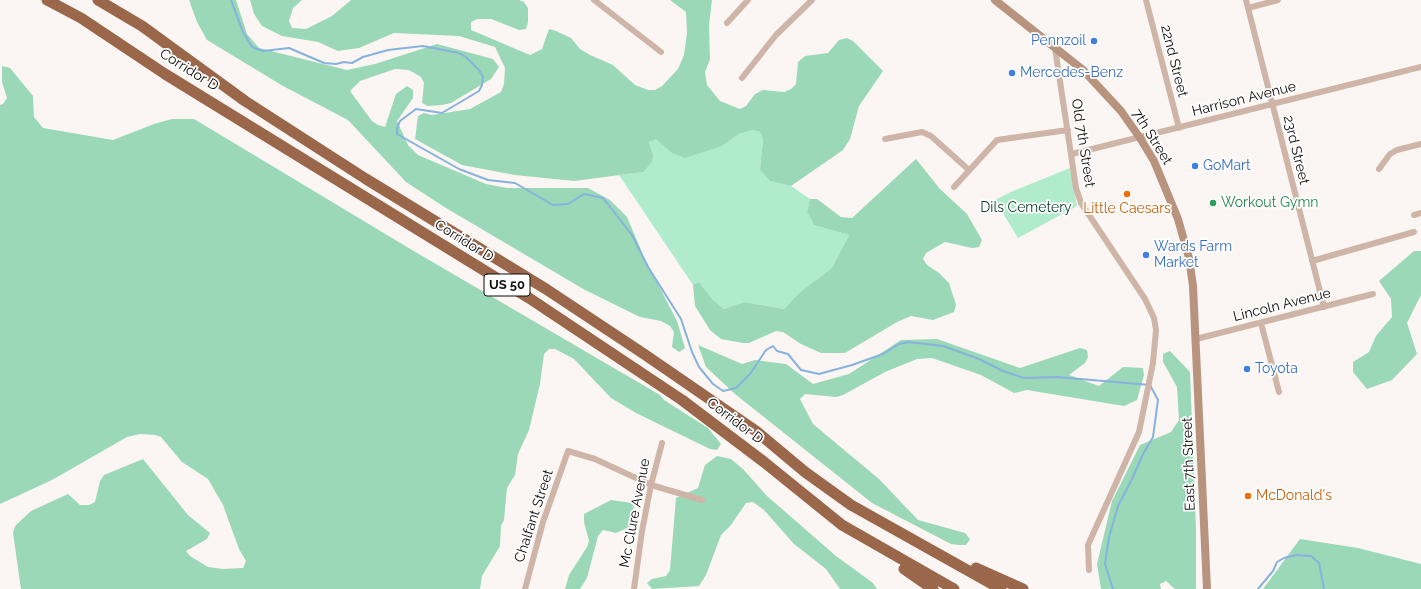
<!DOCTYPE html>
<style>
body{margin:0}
canvas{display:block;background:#fbf6f3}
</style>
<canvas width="1421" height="589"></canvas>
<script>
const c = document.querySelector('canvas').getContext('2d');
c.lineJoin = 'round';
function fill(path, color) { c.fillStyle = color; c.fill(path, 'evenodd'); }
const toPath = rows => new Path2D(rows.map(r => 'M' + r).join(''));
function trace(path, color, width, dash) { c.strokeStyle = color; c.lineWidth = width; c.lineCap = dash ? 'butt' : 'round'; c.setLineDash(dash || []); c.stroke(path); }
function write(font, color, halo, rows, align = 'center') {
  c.font = font + ' Raleway,sans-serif'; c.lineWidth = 3.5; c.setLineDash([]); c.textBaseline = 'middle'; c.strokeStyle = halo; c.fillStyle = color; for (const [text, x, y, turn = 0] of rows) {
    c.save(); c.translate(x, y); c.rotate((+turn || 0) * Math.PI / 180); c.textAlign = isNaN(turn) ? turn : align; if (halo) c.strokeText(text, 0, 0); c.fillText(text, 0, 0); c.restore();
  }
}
fill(toPath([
 [753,130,760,132,763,139,760,170,770,181,791,186,810,199,807,212,814,225,849,235,832,268,800,292,784,309,744,302,724,309,713,300,699,282,693,285,619,175,643,172,653,155,649,142,656,138,672,153,722,146,739,134],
 [1070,168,1077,206,1018,238,995,200,1013,191]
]), '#b0ebcb');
fill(toPath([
 [189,0,236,0,247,34,259,48,347,70,375,64,437,44,493,59,499,67,491,79,451,103,442,105,428,106,422,103,424,83,421,77,409,70,395,69,360,81,350,91,372,121,378,125,385,127,396,94,407,86,413,90,413,98,397,121,408,145,418,155,486,184,507,188,588,188,610,200,627,217,644,257,677,321,685,348,679,352,672,347,674,332,670,326,661,321,640,317,585,290,446,208,406,182,348,120,283,86,207,40,197,22],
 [250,0,302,0,293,8,289,21,292,28,306,29,332,16,351,0,519,0,524,2,528,8,528,22,526,29,519,30,491,19,477,19,471,22,471,30,530,55,542,49,549,29,556,31,571,38,580,49,590,55,613,65,635,85,648,90,655,90,662,86,678,69,684,55,687,33,686,12,670,0,712,0,709,25,710,59,705,72,707,85,720,101,740,109,746,106,755,94,763,90,784,92,791,89,796,84,798,62,805,56,828,53,839,40,847,38,853,41,883,71,859,106,850,139,843,150,791,186,770,181,760,170,763,139,760,132,753,130,739,134,722,146,685,158,672,153,656,139,649,142,653,155,652,162,643,172,574,181,515,175,462,165,415,139,418,116,424,113,432,115,470,109,501,92,504,84,505,68,495,47,459,36,394,33,359,48,338,51,318,42,282,36,262,26,254,14],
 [2,66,10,68,33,96,34,117,43,128,113,140,154,124,172,119,194,119,412,250,660,395,664,400,708,428,721,444,717,450,710,449,636,413,611,398,574,359,555,349,549,349,544,354,540,384,529,430,518,454,515,475,507,488,504,520,501,526,500,546,482,576,480,589,21,589,13,533,15,526,31,511,68,494,80,505,89,505,95,502,100,481,104,475,143,459,188,515,210,533,207,539,186,551,190,556,208,567,223,569,243,568,246,561,239,549,223,505,208,479,182,462,161,437,155,435,140,434,127,437,52,480,0,504,0,105,3,104,7,98,2,82],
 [916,159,940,189,967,214,982,240,979,247,972,248,945,242,926,253,923,259,927,265,939,273,949,283,956,305,954,312,933,320,911,316,897,322,845,353,821,353,801,344,783,332,776,331,749,343,743,343,721,339,710,330,695,306,693,285,699,282,713,300,724,309,744,302,784,309,800,292,832,268,849,235,814,225,807,212,810,199,817,199,841,217,852,218],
 [1414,251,1421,251,1421,295,1407,323,1417,354,1392,380,1367,389,1353,372,1353,362,1369,352,1376,336,1392,317,1391,299,1379,281],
 [937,339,1020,368,1080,348,1087,350,1088,357,1085,363,1069,375,1099,386,1123,367,1143,368,1144,375,1137,400,1124,406,1027,390,1014,393,981,375,932,358,917,359,885,372,843,395,836,397,805,394,800,399,813,424,879,479,918,520,965,533,970,539,966,545,959,545,951,544,872,503,735,394,706,367,698,345,742,364,755,360,786,364,813,384,849,374,901,340],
 [1170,351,1190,372,1196,530,1196,589,1175,589,1166,581,1160,584,1161,589,1101,589,1097,564,1112,501,1140,445,1171,432,1179,420,1177,387,1163,362,1163,354],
 [717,456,731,459,743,469,767,496,836,556,873,583,877,589,840,589,826,569,794,544,764,510,753,502,746,503,731,525,721,535,706,575,699,586,652,589,647,583,652,579,666,576,670,570,676,498,698,488,705,465],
 [611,500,633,503,636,524,616,533,603,530,598,536,587,578,580,589,565,589,569,575,587,547,589,541,584,522,584,514],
 [1300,539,1358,548,1421,564,1421,589,1263,589]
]), '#9ad8b7');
trace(toPath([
 [231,0,243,32,252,47,263,51,289,48,324,63,336,64,344,62,352,63,363,57,388,50,423,46,459,53,466,57,479,70,483,77,482,85,479,91,442,113,416,109,400,121,397,128,397,134,459,169,488,180,515,183,553,205,568,204,584,194,603,198,632,235,648,267,681,319,692,352,699,367,713,384,723,391,736,388,750,374,766,350,773,346,777,351,788,354,801,370,819,374,852,365,883,354,899,344,908,342,943,346,979,359,1003,371,1024,378,1057,377,1150,385,1158,400,1153,437,1143,454,1132,479,1118,506,1109,537,1105,564,1113,589],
 [1258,589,1273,571,1277,562,1284,558,1296,555,1311,556,1319,563,1324,589]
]), '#86b2dd', 2);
trace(toPath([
 [594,0,661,52],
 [1146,0,1179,128],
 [1246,0,1324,307],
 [1248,8,1278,0],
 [727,23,748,0],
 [1055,48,1076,188,1081,203,1145,299,1154,318,1156,330,1153,363,1139,432,1088,545,1089,570],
 [742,78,776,35,812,0],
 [885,139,922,132,931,136,969,170],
 [1072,154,1421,67],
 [1379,169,1390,154,1397,150,1421,144],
 [954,187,997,140,1068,130],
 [1414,215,1421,213],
 [1312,261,1414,232],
 [1261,323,1279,392],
 [1196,339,1373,294],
 [525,589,543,522,568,451,595,459,651,485,702,500],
 [634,589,642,531,651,485,662,443]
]), '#ceb5a7', 6);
trace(toPath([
 [995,0,1083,70,1121,111,1140,138,1154,161,1178,219,1189,258,1193,286,1207,589]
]), '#b8947f', 8);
trace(toPath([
 [47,0,81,18,165,74,529,298,682,400,764,462,842,525,954,589],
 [98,0,142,26,245,101,366,179,546,289,644,354,756,431,805,472,851,505,1001,589],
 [976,568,1023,589],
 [904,569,933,589]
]), '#9a674a', 11);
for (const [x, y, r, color] of [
 [1094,41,4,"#3f7fe0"],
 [1012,73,4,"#3f7fe0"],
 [1195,166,4,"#3f7fe0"],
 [1127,194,4,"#e8710a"],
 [1213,203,4,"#2e9e5b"],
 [1146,255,4,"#3f7fe0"],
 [1247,369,4,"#3f7fe0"],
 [1248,496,4,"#e8710a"]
]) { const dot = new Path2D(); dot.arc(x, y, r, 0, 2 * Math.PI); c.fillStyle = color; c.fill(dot); trace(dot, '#fff', 1.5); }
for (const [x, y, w] of [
 [507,285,46]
]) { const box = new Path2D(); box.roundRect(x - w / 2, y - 11, w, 22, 3); c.fillStyle = '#fff'; c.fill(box); trace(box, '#0d0b0a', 1); }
write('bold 13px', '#0d0b0a', null, [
 ["US 50",507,285]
]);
write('14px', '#366cbe', '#fff', [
 ["Pennzoil",1086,41,"right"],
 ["Mercedes-Benz",1020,73],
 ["GoMart",1203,166],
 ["Wards Farm",1154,247],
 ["Market",1154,263],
 ["Toyota",1255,369]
], 'left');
write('14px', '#0d0b0a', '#fff', [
 ["22nd Street",1174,61,76],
 ["Corridor D",189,70,32],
 ["Harrison Avenue",1244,99,-14],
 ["7th Street",1152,137,58],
 ["Old 7th Street",1083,143,81],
 ["23rd Street",1296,150,76],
 ["Corridor D",464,241,32],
 ["Lincoln Avenue",1282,305,-14],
 ["Corridor D",735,421,37],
 ["East 7th Street",1189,464,-92],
 ["Mc Clure Avenue",635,513,-79],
 ["Chalfant Street",534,516,-72]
]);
write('14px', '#27864d', '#fff', [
 ["Workout Gymn",1221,203]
], 'left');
write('14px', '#073b26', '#fff', [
 ["Dils Cemetery",1026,208]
]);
write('14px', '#c56008', '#fff', [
 ["Little Caesars",1127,209],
 ["McDonald's",1256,496,"left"]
]);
</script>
